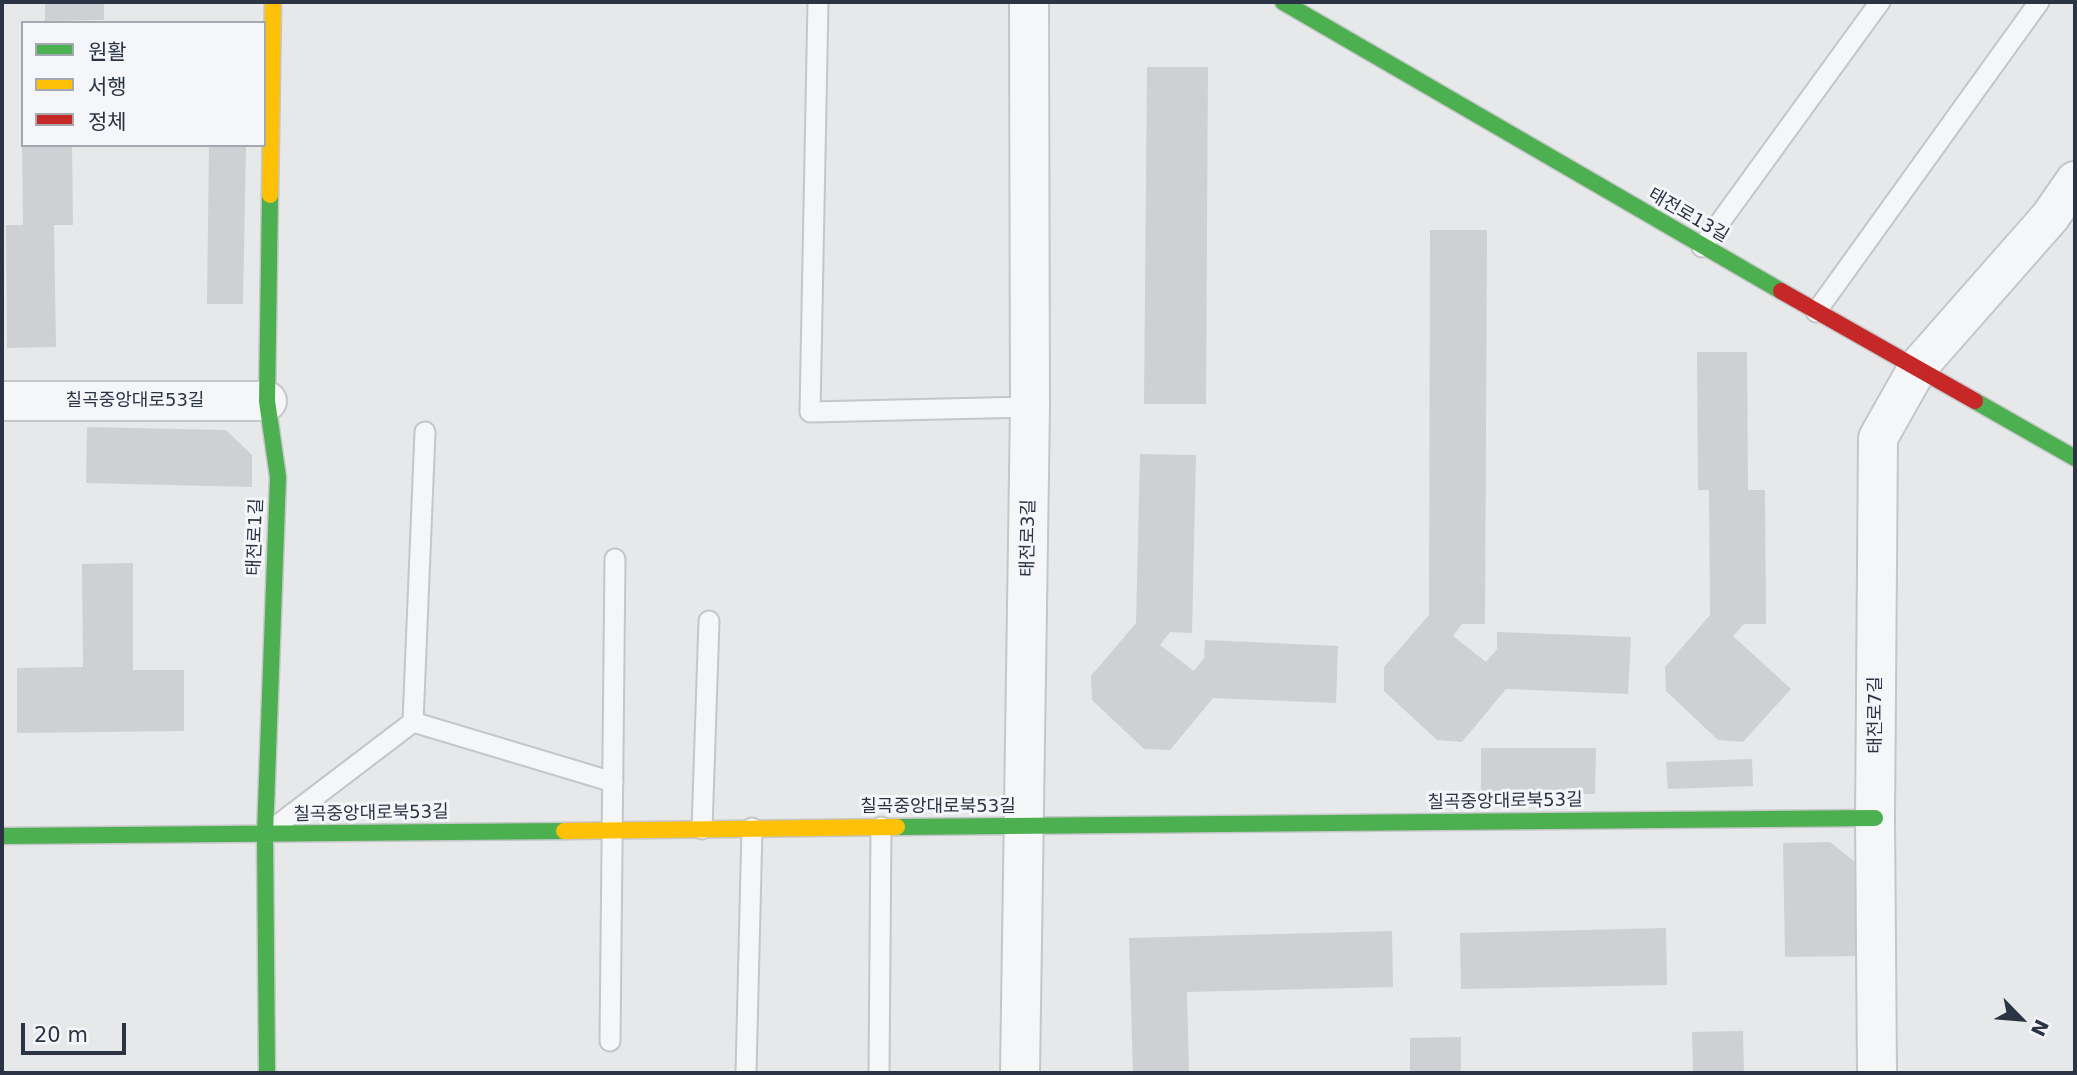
<!DOCTYPE html>
<meta charset="utf-8">
<style>
body{margin:0}
#map{position:relative;width:2077px;height:1075px;overflow:hidden;background:#e6e8ea;font-family:"DejaVu Sans","Noto Sans KR",sans-serif}
canvas{display:block}
.frame{position:absolute;inset:0;border:4px solid #2b3445;pointer-events:none}
.legend{position:absolute;left:21px;top:21px;width:245px;height:126px;box-sizing:border-box;background:#f4f6f9;border:2px solid #a4a8b1;margin:0;padding:9px 12px;list-style:none;font-size:21px;color:#2b3445}
.legend li{display:flex;align-items:center;gap:14px;height:35px}
.legend b{width:35px;border:2px solid #a4a8b1}
.north{position:absolute;left:1986px;top:984px;width:70px;height:70px;-webkit-text-stroke:5px #f4f6f9;paint-order:stroke;rotate:115deg;font-size:19px;font-weight:700;line-height:28px;text-align:center;color:#2b3445}
.north::after{content:'';display:block;margin:auto;width:24px;height:32px;background:#2b3445;clip-path:polygon(50% 0,100% 100%,50% 72%,0 100%)}
.scale{position:absolute;left:21px;top:1023px;width:105px;height:32px;box-sizing:border-box;border:4px solid #2b3445;border-top:0;padding-left:9px;font-size:21px;line-height:24px;white-space:nowrap;color:#2b3445;-webkit-text-stroke:5px #f4f6f9;paint-order:stroke}
</style>
<div id="map">
<canvas width="2077" height="1075"></canvas>
<div class="frame"></div>
<ul class="legend">
<li><b style="height:9px;background:#4caf50"></b>원활</li>
<li><b style="height:9px;background:#ffc107"></b>서행</li>
<li><b style="height:9px;background:#c62828"></b>정체</li>
</ul>
<div class="north">N</div>
<div class="scale">20 m</div>
</div>
<script>
const c = document.querySelector('canvas').getContext('2d');
c.lineJoin = 'round';
function fill(path, color) { c.fillStyle = color; c.fill(path, 'evenodd'); }
const toPath = rows => new Path2D(rows.map(r => 'M' + r).join(''));
function trace(path, color, width, dash) { c.strokeStyle = color; c.lineWidth = width; c.lineCap = dash ? 'butt' : 'round'; c.setLineDash(dash || []); c.stroke(path); }
function write(font, color, halo, rows, align = 'center') {
  c.font = font + ' "DejaVu Sans","Noto Sans KR",sans-serif'; c.lineWidth = 6; c.setLineDash([]); c.textBaseline = 'middle'; c.strokeStyle = halo; c.fillStyle = color; for (const [text, x, y, turn = 0] of rows) {
    c.save(); c.translate(x, y); c.rotate((+turn || 0) * Math.PI / 180); c.textAlign = isNaN(turn) ? turn : align; if (halo) c.strokeText(text, 0, 0); c.fillText(text, 0, 0); c.restore();
  }
}
fill(toPath([
 [45,2,104,2,104,20,45,21],
 [1147,67,1208,67,1206,404,1144,404],
 [22,145,72,145,73,225,54,225,56,347,7,348,6,225,23,225],
 [209,145,246,145,243,304,207,304],
 [1430,230,1487,230,1485,624,1462,624,1453,636,1486,662,1497,649,1497,632,1631,637,1628,694,1506,689,1462,742,1437,740,1384,691,1384,667,1429,615],
 [1697,352,1747,352,1748,490,1765,490,1766,624,1744,624,1733,636,1791,689,1743,742,1718,740,1666,691,1665,667,1710,615,1709,490,1698,490],
 [87,427,226,430,252,455,252,487,86,483],
 [1140,454,1196,455,1192,633,1170,632,1160,645,1194,671,1204,658,1205,640,1338,646,1336,703,1213,698,1170,750,1144,749,1092,700,1091,676,1136,623],
 [133,563,133,670,184,670,184,731,17,733,17,668,83,667,82,564],
 [1481,748,1596,748,1595,794,1481,794],
 [1752,759,1753,786,1668,789,1666,762],
 [1830,842,1856,863,1857,956,1785,957,1783,843],
 [1666,928,1667,985,1461,989,1460,933],
 [1392,931,1393,987,1187,992,1189,1073,1133,1073,1129,938],
 [1743,1031,1744,1073,1693,1073,1692,1032],
 [1461,1037,1461,1073,1410,1073,1410,1038]
]), '#ced0d3');
const lane = toPath([
 [818,2,810,412,1030,407],
 [1702,247,1880,2],
 [1816,312,2039,2],
 [413,722,613,782],
 [702,829,709,621],
 [271,830,413,722,425,432],
 [610,1041,615,559],
 [746,1073,752,828],
 [879,1073,881,827]
]);
const street = toPath([
 [2,401,267,401],
 [1020,1073,1030,407,1029,2],
 [1877,1073,1875,818,1878,438,1918,367,2050,217,2075,181]
]);
const fast = toPath([
 [1283,2,1781,291],
 [1975,401,2075,458],
 [897,827,1875,818],
 [2,836,564,831],
 [267,1073,265,834,278,477,267,401,270,195]
]);
const slow = toPath([
 [270,195,273,2],
 [564,831,897,827]
]);
const jam = toPath([
 [1781,291,1975,401]
]);
trace(lane, '#c4c6c8', 23);
trace(street, '#c4c6c8', 42);
trace(fast, '#c4c6c8', 19);
trace(slow, '#c4c6c8', 19);
trace(jam, '#c4c6c8', 19);
trace(lane, '#f5f6f7', 19);
trace(street, '#f5f6f7', 38);
trace(fast, '#4caf50', 16);
trace(slow, '#ffc107', 16);
trace(jam, '#c62828', 16);
write('18px', '#2b3445', '#f4f6f9', [
 ["태전로13길",1688,216,30],
 ["칠곡중앙대로53길",135,401],
 ["태전로1길",256,537,-88],
 ["태전로3길",1029,538,-89],
 ["태전로7길",1876,715,-90],
 ["칠곡중앙대로북53길",1505,802,-1],
 ["칠곡중앙대로북53길",938,807],
 ["칠곡중앙대로북53길",371,814,-1]
]);
</script>
